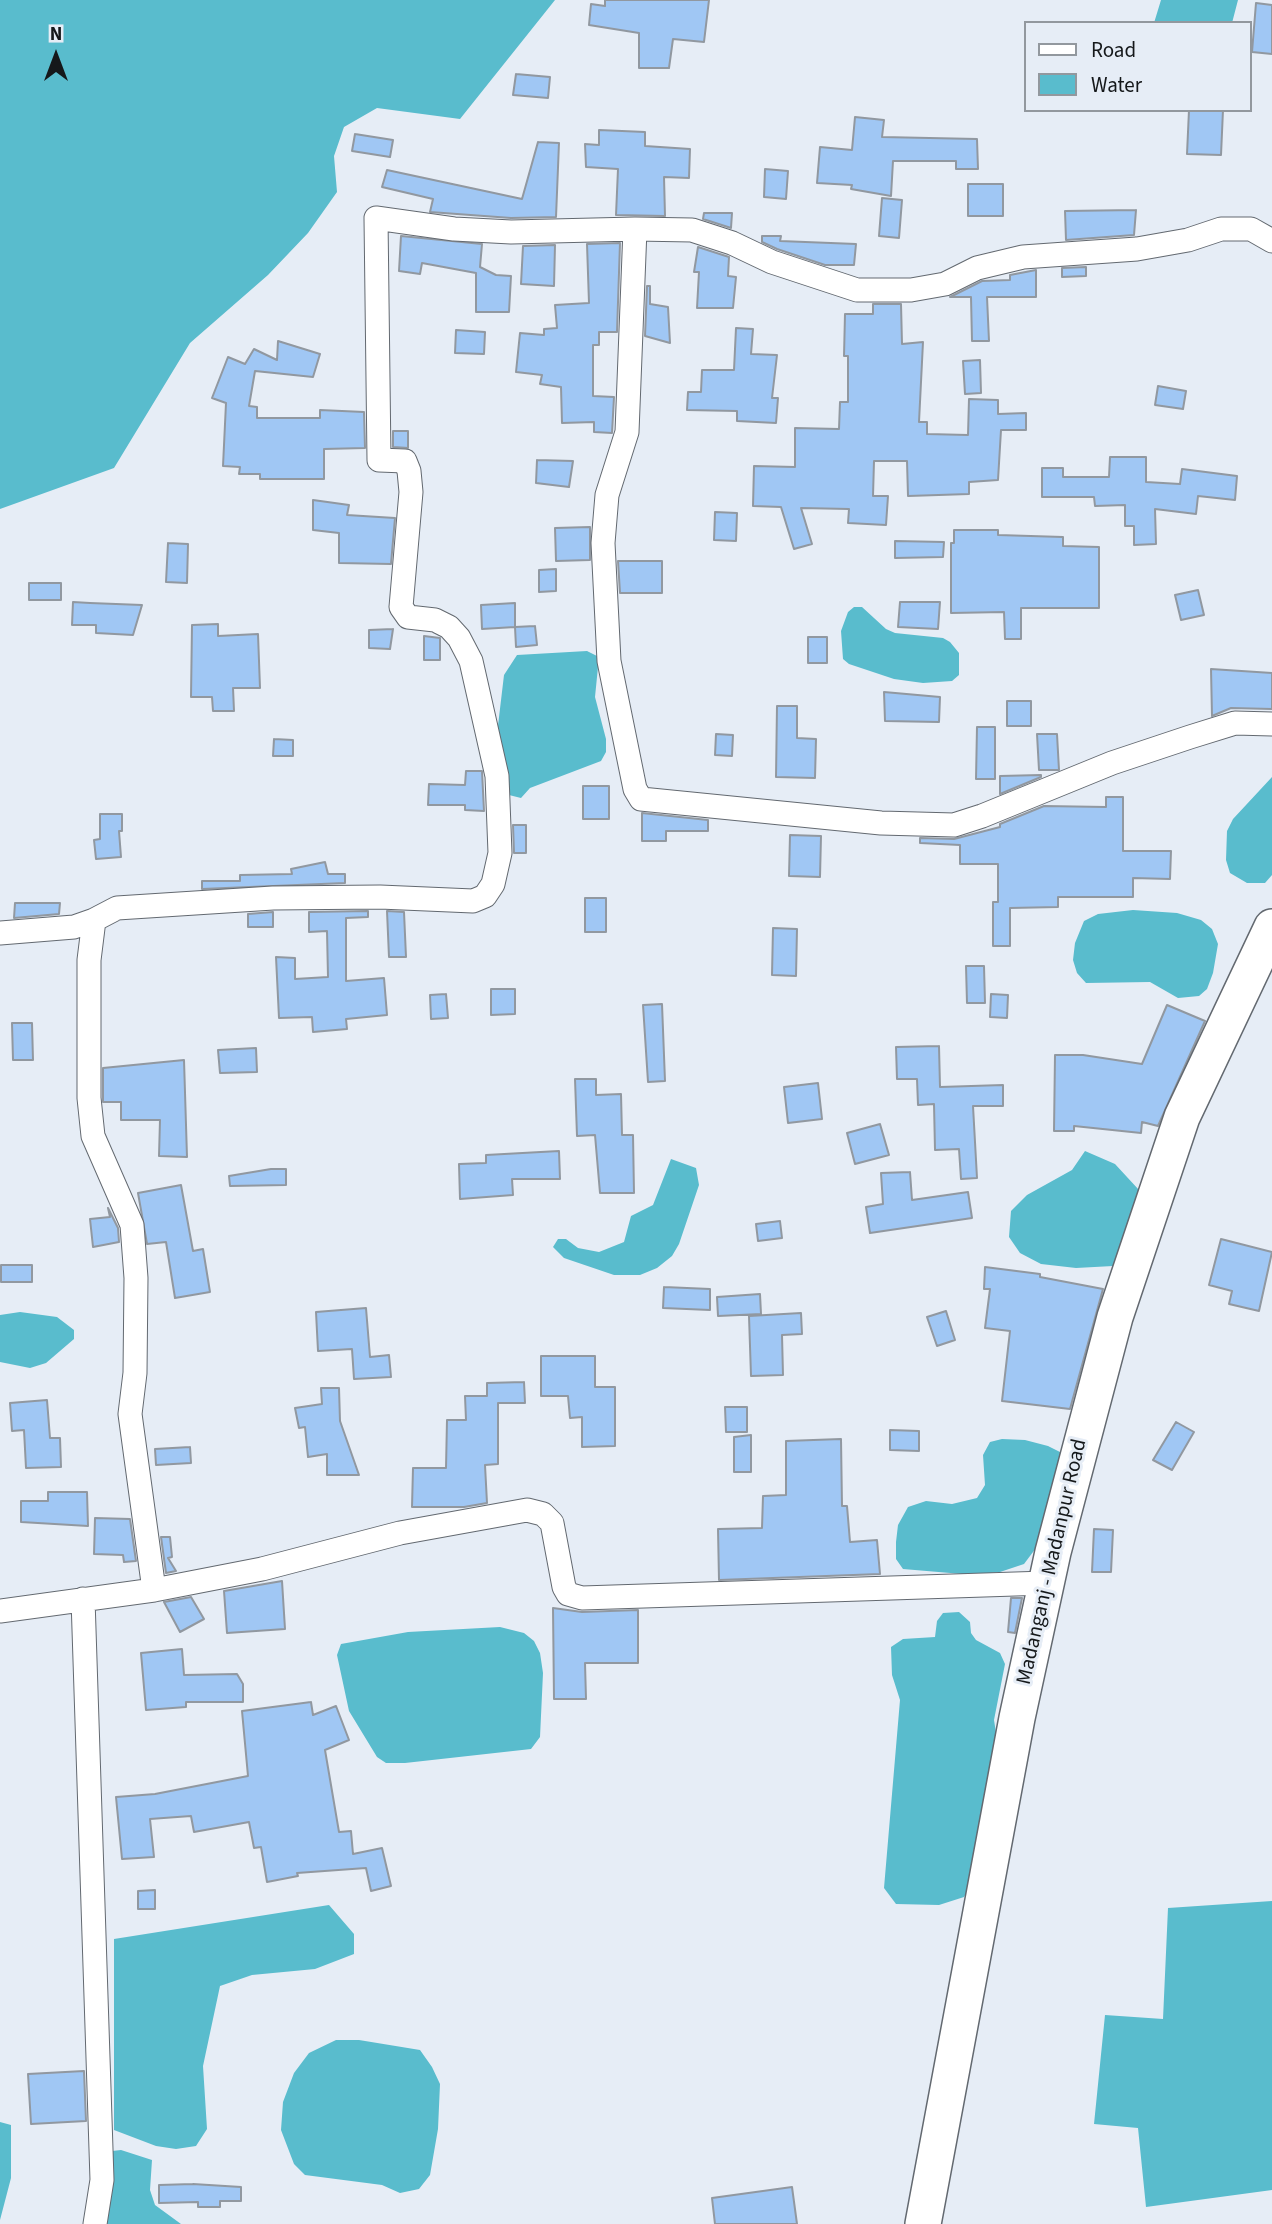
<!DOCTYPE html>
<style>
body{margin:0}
#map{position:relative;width:1272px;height:2224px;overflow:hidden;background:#e6edf6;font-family:"Source Sans 3",sans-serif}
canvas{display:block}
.legend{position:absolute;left:1024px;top:21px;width:228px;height:91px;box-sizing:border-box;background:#e6edf6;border:2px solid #92989e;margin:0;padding:9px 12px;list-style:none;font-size:21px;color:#15181a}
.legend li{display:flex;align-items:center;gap:14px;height:35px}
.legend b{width:35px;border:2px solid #92989e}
.north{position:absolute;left:21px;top:21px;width:70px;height:70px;-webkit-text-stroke:5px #e6edf6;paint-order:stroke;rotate:0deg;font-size:19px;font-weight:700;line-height:28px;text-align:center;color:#15181a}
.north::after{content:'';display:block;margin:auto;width:24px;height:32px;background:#15181a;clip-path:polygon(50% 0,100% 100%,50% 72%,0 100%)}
</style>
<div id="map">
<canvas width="1272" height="2224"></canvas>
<ul class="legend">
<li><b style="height:9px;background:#fff"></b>Road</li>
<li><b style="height:19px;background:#59bccd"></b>Water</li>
</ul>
<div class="north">N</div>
</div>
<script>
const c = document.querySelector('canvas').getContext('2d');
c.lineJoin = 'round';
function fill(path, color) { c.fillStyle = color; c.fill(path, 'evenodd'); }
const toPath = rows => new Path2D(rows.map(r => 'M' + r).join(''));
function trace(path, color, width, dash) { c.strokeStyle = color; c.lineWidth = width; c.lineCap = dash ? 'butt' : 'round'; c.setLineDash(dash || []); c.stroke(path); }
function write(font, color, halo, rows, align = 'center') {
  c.font = font + ' "Source Sans 3",sans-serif'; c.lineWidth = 6; c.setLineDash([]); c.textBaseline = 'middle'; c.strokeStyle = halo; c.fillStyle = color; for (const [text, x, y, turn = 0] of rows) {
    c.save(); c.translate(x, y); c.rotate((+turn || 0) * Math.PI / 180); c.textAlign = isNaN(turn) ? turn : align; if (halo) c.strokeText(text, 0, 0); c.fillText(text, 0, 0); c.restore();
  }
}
fill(toPath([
 [0,0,555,0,460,119,377,108,344,127,334,156,337,192,308,233,268,275,190,343,114,468,0,509],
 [1161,0,1238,0,1232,23,1154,23],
 [854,607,862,607,886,629,895,633,943,638,950,642,959,653,959,675,952,681,923,683,894,679,849,664,843,659,841,631,848,612],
 [587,651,599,657,595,697,606,739,606,752,601,761,530,788,521,798,509,795,497,734,504,675,517,655],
 [1272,777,1272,875,1265,883,1247,883,1230,873,1226,860,1227,831,1233,819],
 [1133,910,1177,913,1201,920,1212,929,1218,944,1213,973,1207,989,1199,996,1178,998,1150,982,1086,983,1077,973,1073,960,1075,943,1084,921,1098,914],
 [1085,1151,1115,1164,1139,1190,1134,1247,1113,1266,1076,1268,1041,1264,1020,1253,1009,1237,1011,1211,1027,1195,1072,1170],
 [671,1159,696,1168,699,1185,679,1244,672,1256,657,1268,640,1275,614,1275,564,1258,553,1247,558,1239,566,1239,578,1248,599,1252,624,1242,631,1216,653,1205],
 [20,1312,57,1317,74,1330,74,1339,46,1363,30,1368,0,1362,0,1315],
 [1002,1439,1025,1440,1048,1446,1060,1452,1065,1464,1039,1544,1024,1564,1000,1572,974,1575,903,1569,896,1559,896,1542,898,1525,908,1507,926,1501,952,1504,977,1498,985,1485,983,1455,990,1442],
 [959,1612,970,1622,971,1633,976,1640,1000,1653,1005,1664,994,1720,997,1739,975,1878,964,1897,939,1905,896,1904,884,1888,900,1700,892,1675,891,1647,903,1639,935,1637,937,1621,943,1613],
 [500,1627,524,1633,534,1641,540,1653,543,1673,540,1737,531,1749,405,1763,386,1763,377,1757,349,1711,337,1655,341,1644,408,1632],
 [1272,1901,1272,2190,1146,2207,1138,2128,1094,2124,1105,2015,1163,2019,1168,1908],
 [329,1905,354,1934,354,1954,315,1969,252,1975,220,1986,203,2066,207,2129,196,2146,176,2149,156,2146,114,2130,114,1939],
 [336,2040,359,2040,420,2050,432,2067,440,2084,438,2129,430,2175,419,2189,400,2193,382,2185,305,2175,294,2164,281,2130,283,2102,294,2073,309,2053],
 [0,2122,11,2125,11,2178,0,2220],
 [121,2150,152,2160,150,2190,155,2205,181,2224,103,2224,112,2151]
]), '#59bccd');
const building = toPath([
 [605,0,709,0,704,42,673,39,669,68,639,68,639,33,589,25,591,4,605,6,605,0],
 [1256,3,1272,5,1272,54,1252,52,1256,3],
 [516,74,550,77,548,98,513,95,516,74],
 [1189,110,1223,110,1221,155,1187,154,1189,110],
 [855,117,884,120,882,137,977,139,978,169,956,169,956,161,893,161,891,196,851,189,852,185,817,183,820,147,852,150,855,117],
 [599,130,645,132,645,146,690,149,689,178,664,177,665,216,616,215,618,169,586,167,585,144,599,145,599,130],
 [355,134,393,140,390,157,352,151,355,134],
 [538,142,559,143,556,217,511,218,430,212,433,199,382,187,387,170,522,199,538,142],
 [765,169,788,171,786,199,764,197,765,169],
 [968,184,1003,184,1003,216,968,216,968,184],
 [882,198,902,200,899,238,879,236,882,198],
 [1136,210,1134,235,1066,240,1065,211,1136,210],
 [704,213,732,213,731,228,703,219,704,213],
 [401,236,482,244,480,267,496,275,511,276,509,312,476,312,476,273,422,263,420,274,399,271,401,236],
 [762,236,781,236,780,241,856,244,854,265,825,265,777,249,762,242,762,236],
 [620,243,617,332,599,332,599,345,593,345,593,396,614,397,612,433,594,432,594,422,562,423,561,387,540,384,542,375,516,372,520,333,544,335,544,329,557,328,555,305,589,303,587,244,620,243],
 [555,245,554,286,521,284,523,246,555,245],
 [698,247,729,257,728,276,736,277,733,308,697,308,699,272,694,272,698,247],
 [1086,267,1086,276,1062,277,1062,268,1086,267],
 [1036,270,1036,297,987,297,989,341,972,341,971,297,950,297,982,281,1010,280,1010,275,1036,270],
 [647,286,650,286,650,304,668,307,670,343,645,336,647,286],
 [873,304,901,304,902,344,923,342,919,422,927,422,927,434,968,435,969,399,998,400,998,414,1026,413,1026,430,1001,430,998,480,969,482,969,494,908,496,907,461,874,461,873,496,888,496,886,525,848,523,849,509,801,508,812,544,794,549,781,507,753,506,754,466,795,467,795,428,839,429,840,402,848,402,848,356,844,356,845,314,873,314,873,304],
 [736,328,753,329,751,354,777,355,772,398,778,398,776,423,737,421,737,411,687,410,688,392,701,392,702,370,734,370,736,328],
 [456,330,485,332,484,354,455,353,456,330],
 [278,341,320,354,313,377,255,371,249,406,257,407,257,418,320,418,320,410,364,412,365,448,324,449,324,479,260,479,260,474,239,474,240,467,223,466,226,403,212,398,228,357,245,364,254,349,277,360,278,341],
 [980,360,981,393,965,394,963,361,980,360],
 [1158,386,1186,391,1183,409,1155,405,1158,386],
 [393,431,408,431,408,448,393,447,393,431],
 [1110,457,1146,457,1146,482,1180,484,1182,469,1237,476,1235,500,1198,496,1196,514,1155,509,1156,544,1134,545,1134,526,1125,526,1125,505,1095,506,1094,497,1042,497,1042,468,1063,468,1063,477,1109,477,1110,457],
 [537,460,573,461,569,487,536,483,537,460],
 [313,500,349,505,347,515,395,518,391,564,339,563,339,533,313,530,313,500],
 [715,512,737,513,736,541,714,540,715,512],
 [590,527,590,560,556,561,555,528,590,527],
 [954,530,998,530,998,535,1063,537,1063,546,1099,547,1099,608,1021,608,1021,639,1005,639,1004,612,951,613,951,543,954,543,954,530],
 [895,541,944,542,943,557,895,558,895,541],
 [168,543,188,544,187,583,166,582,168,543],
 [618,561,662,561,662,593,620,593,618,561],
 [556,569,556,591,539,592,539,570,556,569],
 [29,583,61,583,61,600,29,600,29,583],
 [1198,590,1204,615,1181,620,1175,595,1198,590],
 [73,602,90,603,142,605,133,635,96,633,96,625,72,625,73,602],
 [900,602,940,602,938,629,898,627,900,602],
 [515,603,515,627,482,629,481,605,515,603],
 [218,624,218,636,258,634,260,688,233,688,234,711,213,711,212,697,191,697,192,625,218,624],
 [535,626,537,645,516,647,515,627,535,626],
 [393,629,390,649,369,648,369,630,393,629],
 [424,636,440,638,440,660,424,660,424,636],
 [808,637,827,637,827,663,808,663,808,637],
 [1211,669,1272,673,1272,709,1231,708,1212,716,1211,669],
 [884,692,940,697,939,722,885,721,884,692],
 [1007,701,1031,701,1031,726,1007,726,1007,701],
 [777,706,797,706,797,738,816,739,815,778,776,777,777,706],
 [977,727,995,727,995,779,976,779,977,727],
 [716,734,733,735,732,756,715,755,716,734],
 [1037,734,1057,734,1059,770,1039,770,1037,734],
 [274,739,293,740,293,756,273,756,274,739],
 [466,771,482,771,484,811,465,810,465,805,428,805,429,784,465,785,466,771],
 [1041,775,1041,777,1000,794,1000,776,1041,775],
 [583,786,609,786,609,819,583,819,583,786],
 [1106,797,1123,797,1123,851,1171,851,1170,879,1133,878,1133,897,1058,897,1058,907,1010,908,1010,946,993,946,993,902,998,902,998,864,960,864,960,845,920,843,920,838,954,839,1000,827,1000,824,1044,806,1106,807,1106,797],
 [642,813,708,820,708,831,666,831,666,841,642,841,642,813],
 [100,814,122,814,122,831,119,831,121,857,96,859,94,840,100,839,100,814],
 [513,825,526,825,526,853,514,853,513,825],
 [790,835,821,836,820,877,789,876,790,835],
 [325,862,328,874,345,874,345,883,202,889,202,881,240,881,240,875,292,874,291,869,325,862],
 [585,898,606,898,606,932,585,932,585,898],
 [15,903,60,903,59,914,14,918,15,903],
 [368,911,368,917,346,918,346,981,384,978,387,1015,346,1019,347,1029,313,1032,312,1017,279,1018,276,957,295,958,295,979,328,977,327,931,309,932,309,912,368,911],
 [387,911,404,912,406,957,389,957,387,911],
 [273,912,273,927,248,927,248,914,273,912],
 [773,928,797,929,796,976,772,975,773,928],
 [966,966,984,966,985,1003,967,1003,966,966],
 [491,989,515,989,515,1014,491,1015,491,989],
 [446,994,448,1018,431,1019,430,995,446,994],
 [991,994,1008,995,1007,1018,990,1017,991,994],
 [662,1004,665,1081,648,1082,643,1005,662,1004],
 [1167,1005,1205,1021,1158,1126,1142,1122,1141,1133,1074,1126,1074,1131,1054,1131,1055,1055,1083,1055,1142,1064,1167,1005],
 [12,1023,32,1023,33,1060,13,1060,12,1023],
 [939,1046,940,1087,1003,1085,1003,1106,973,1106,977,1178,961,1179,959,1149,935,1150,934,1104,918,1105,917,1079,897,1079,896,1047,939,1046],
 [256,1048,257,1072,220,1073,218,1050,256,1048],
 [184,1060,187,1157,159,1156,160,1120,121,1120,121,1102,103,1102,103,1068,184,1060],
 [575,1079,596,1079,596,1095,621,1094,622,1135,633,1135,634,1193,600,1193,595,1135,577,1136,575,1079],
 [818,1083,822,1119,788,1123,784,1087,818,1083],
 [880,1124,889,1155,855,1164,847,1133,880,1124],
 [559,1151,560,1179,512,1179,513,1195,460,1199,459,1164,486,1163,486,1155,559,1151],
 [271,1169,286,1169,286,1185,230,1186,229,1176,271,1169],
 [910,1172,912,1200,968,1192,972,1218,870,1233,866,1207,883,1204,881,1173,910,1172],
 [181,1185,193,1251,203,1249,210,1292,175,1298,166,1242,147,1244,138,1193,181,1185],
 [108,1208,118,1228,119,1242,93,1247,90,1219,110,1217,108,1208],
 [780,1221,782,1238,758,1241,756,1224,780,1221],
 [1221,1239,1272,1252,1259,1311,1229,1304,1232,1291,1209,1285,1221,1239],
 [1,1265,32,1265,32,1282,1,1282,1,1265],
 [985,1267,1040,1274,1040,1277,1103,1289,1070,1409,1002,1401,1010,1331,985,1328,990,1289,984,1289,985,1267],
 [664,1287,710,1289,710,1310,663,1308,664,1287],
 [760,1294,761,1314,718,1316,717,1297,760,1294],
 [366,1308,370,1357,389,1355,391,1377,354,1379,352,1349,318,1351,316,1312,366,1308],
 [946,1311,955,1340,937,1346,927,1317,946,1311],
 [801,1313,802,1334,782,1335,783,1375,751,1376,749,1316,801,1313],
 [541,1356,595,1356,595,1387,615,1387,615,1446,582,1447,582,1417,570,1418,568,1396,541,1396,541,1356],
 [524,1382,525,1403,498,1403,498,1464,485,1465,487,1503,464,1507,412,1507,413,1468,446,1468,447,1420,466,1420,465,1396,487,1396,487,1383,524,1382],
 [321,1388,339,1388,340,1421,359,1475,327,1475,327,1454,308,1457,305,1427,299,1428,295,1408,322,1404,321,1388],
 [47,1400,50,1438,60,1438,61,1467,26,1468,24,1430,12,1431,10,1403,47,1400],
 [725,1407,747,1407,747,1432,726,1432,725,1407],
 [1176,1422,1194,1432,1172,1470,1153,1460,1176,1422],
 [890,1430,919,1431,919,1451,890,1450,890,1430],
 [751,1435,751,1472,734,1472,734,1437,751,1435],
 [841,1439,842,1506,847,1506,850,1542,877,1540,880,1574,719,1580,718,1529,762,1528,763,1496,786,1495,786,1441,841,1439],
 [190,1447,191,1463,156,1465,155,1449,190,1447],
 [48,1492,87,1492,88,1526,21,1522,21,1501,48,1501,48,1492],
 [95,1518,130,1519,136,1561,124,1562,123,1555,94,1554,95,1518],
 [1094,1529,1113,1530,1111,1572,1092,1572,1094,1529],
 [161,1537,170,1537,172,1557,168,1558,176,1571,166,1573,161,1537],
 [282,1581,285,1629,227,1633,224,1591,282,1581],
 [191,1597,204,1619,180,1632,164,1602,191,1597],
 [1011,1598,1022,1598,1015,1633,1008,1632,1011,1598],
 [553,1608,582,1612,638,1610,638,1663,585,1663,586,1699,554,1699,553,1608],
 [182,1649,184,1675,237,1674,243,1684,243,1702,186,1702,186,1707,146,1710,141,1653,182,1649],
 [311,1702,313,1715,336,1706,349,1740,325,1750,339,1832,351,1831,353,1854,382,1848,391,1886,371,1891,366,1868,297,1873,298,1876,267,1882,261,1847,254,1848,249,1822,194,1832,191,1816,150,1819,154,1857,122,1859,116,1797,155,1794,248,1776,242,1711,311,1702],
 [155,1890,155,1909,138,1909,138,1891,155,1890],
 [84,2071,86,2121,31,2124,28,2074,84,2071],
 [193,2184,241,2187,241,2201,220,2201,220,2207,198,2207,198,2202,159,2203,159,2185,193,2184],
 [792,2187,797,2224,715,2224,712,2198,792,2187]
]);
fill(building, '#a0c7f4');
trace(building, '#9198a0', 2);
const minor = toPath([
 [1272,241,1251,229,1221,229,1188,240,1137,249,1023,257,977,268,945,284,911,290,857,290,772,262,732,243,692,230,635,229,627,432,607,495,603,543,609,661,635,789,641,799,881,823,954,825,982,816,1112,763,1190,737,1235,723,1272,724],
 [0,933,74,927,94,920],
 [154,1590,130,1414,135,1373,136,1278,132,1225,93,1136,89,1098,89,960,94,920,117,908,273,898,380,897,473,901,485,896,493,884,500,853,497,776,471,661,459,638,449,627,435,620,408,617,401,607,411,492,409,471,405,461,379,460,376,218,454,229,511,232,635,229],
 [83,1599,102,2180,95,2224],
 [0,1611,154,1590,262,1569,400,1533,527,1510,543,1514,552,1523,564,1587,568,1594,582,1598,1046,1583]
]);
const primary = toPath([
 [923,2224,1017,1718,1053,1552,1115,1317,1182,1117,1272,927]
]);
trace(minor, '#636970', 25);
trace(primary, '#636970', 38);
trace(minor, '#fff', 23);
trace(primary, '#fff', 35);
write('21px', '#15181a', '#e6edf6', [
 ["Madanganj - Madanpur Road",1053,1562,-77]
]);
</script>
